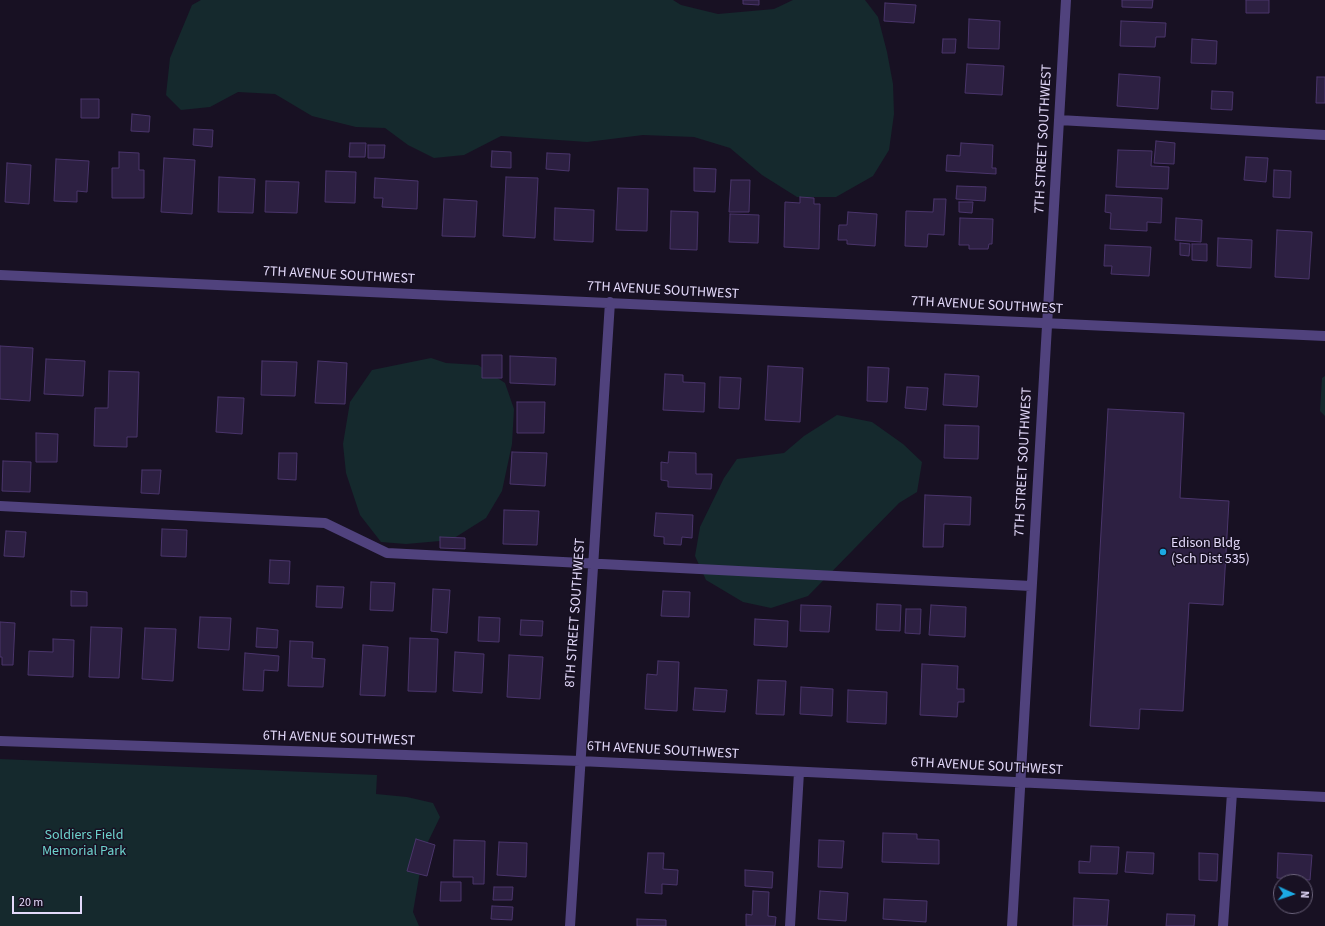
<!DOCTYPE html>
<style>
body{margin:0}
#map{position:relative;width:1325px;height:926px;overflow:hidden;background:#181123;font-family:"Source Sans 3",sans-serif}
canvas{display:block}
.north{position:absolute;left:1273px;top:874px;width:40px;height:40px;box-sizing:border-box;background:#181123;border:1px solid #696179;border-radius:50%;rotate:93deg;font-size:11px;font-weight:700;line-height:16px;text-align:center;color:#e3d9fa}
.north::after{content:'';display:block;margin:auto;width:14px;height:18px;background:#1ca9e3;clip-path:polygon(50% 0,100% 100%,50% 72%,0 100%)}
.scale{position:absolute;left:12px;top:896px;width:70px;height:18px;box-sizing:border-box;border:2px solid #e3d9fa;border-top:0;padding-left:5px;font-size:12px;line-height:14px;white-space:nowrap;color:#e3d9fa;-webkit-text-stroke:3px #181123;paint-order:stroke}
</style>
<div id="map">
<canvas width="1325" height="926"></canvas>
<div class="north">N</div>
<div class="scale">20 m</div>
</div>
<script>
const c = document.querySelector('canvas').getContext('2d');
c.lineJoin = 'round';
function fill(path, color) { c.fillStyle = color; c.fill(path, 'evenodd'); }
const toPath = rows => new Path2D(rows.map(r => 'M' + r).join(''));
function trace(path, color, width, dash) { c.strokeStyle = color; c.lineWidth = width; c.lineCap = dash ? 'butt' : 'round'; c.setLineDash(dash || []); c.stroke(path); }
function write(font, color, halo, rows, align = 'center') {
  c.font = font + ' "Source Sans 3",sans-serif'; c.lineWidth = 3; c.setLineDash([]); c.textBaseline = 'middle'; c.strokeStyle = halo; c.fillStyle = color; for (const [text, x, y, turn = 0] of rows) {
    c.save(); c.translate(x, y); c.rotate((+turn || 0) * Math.PI / 180); c.textAlign = isNaN(turn) ? turn : align; if (halo) c.strokeText(text, 0, 0); c.fillText(text, 0, 0); c.restore();
  }
}
fill(toPath([
 [201,0,673,0,681,5,718,14,774,9,793,0,865,0,878,17,887,52,893,84,894,114,889,150,873,176,836,197,797,197,762,175,730,148,694,137,643,135,587,142,501,136,464,155,434,158,408,145,385,128,356,127,312,116,275,94,238,92,210,107,181,110,166,95,170,58,192,5],
 [431,358,446,363,478,365,505,383,514,409,512,444,502,491,486,518,451,540,406,544,381,542,360,515,346,473,343,444,350,402,372,370],
 [1325,376,1325,416,1320,411,1322,378],
 [837,415,872,422,903,444,922,462,917,492,899,503,808,596,771,608,743,602,706,580,695,556,700,527,724,478,737,459,784,453,804,436],
 [0,759,377,775,376,794,407,797,433,803,440,817,426,846,419,877,413,912,419,926,0,926]
]), '#15292d');
const building = toPath([
 [743,0,759,0,759,5,743,4,743,0],
 [1122,0,1153,0,1152,8,1122,7,1122,0],
 [1246,0,1269,0,1269,13,1246,13,1246,0],
 [885,3,916,5,914,23,884,21,885,3],
 [969,19,1000,21,999,49,968,48,969,19],
 [1121,21,1166,23,1165,37,1156,37,1155,47,1120,46,1121,21],
 [943,39,956,39,955,53,942,53,943,39],
 [1192,39,1217,41,1216,64,1191,63,1192,39],
 [967,64,1004,66,1002,95,965,93,967,64],
 [1119,74,1160,77,1158,109,1117,106,1119,74],
 [1317,77,1325,77,1325,103,1316,103,1317,77],
 [1212,91,1233,92,1232,110,1211,109,1212,91],
 [81,99,99,99,99,118,81,118,81,99],
 [132,114,150,116,149,132,131,131,132,114],
 [194,129,213,130,212,147,193,145,194,129],
 [1156,141,1175,143,1174,164,1154,163,1156,141],
 [350,143,366,143,365,157,349,157,350,143],
 [961,143,993,145,992,168,996,168,996,174,946,171,947,155,960,156,961,143],
 [368,145,385,145,384,158,368,158,368,145],
 [1118,150,1152,151,1151,166,1169,167,1168,189,1116,187,1118,150],
 [492,151,511,152,511,168,491,167,492,151],
 [119,152,139,153,139,170,144,170,144,198,112,198,112,168,119,168,119,152],
 [547,153,570,154,569,171,546,169,547,153],
 [1246,157,1268,158,1266,182,1244,180,1246,157],
 [164,158,195,160,192,214,161,212,164,158],
 [56,159,89,161,87,192,77,191,77,202,54,201,56,159],
 [7,163,31,165,29,204,5,202,7,163],
 [694,168,716,169,715,192,694,191,694,168],
 [1274,170,1291,171,1290,198,1273,197,1274,170],
 [326,171,356,172,355,203,325,202,326,171],
 [219,177,255,179,253,213,218,212,219,177],
 [506,177,538,178,535,238,503,236,506,177],
 [375,178,418,181,417,209,382,207,383,198,374,198,375,178],
 [731,180,750,180,749,212,729,212,731,180],
 [266,181,299,182,297,213,265,212,266,181],
 [957,186,986,187,985,201,956,199,957,186],
 [618,188,648,189,647,231,616,230,618,188],
 [1106,195,1162,198,1161,223,1147,222,1147,231,1110,229,1111,213,1105,212,1106,195],
 [800,197,814,198,814,204,820,204,819,249,784,247,785,202,800,203,800,197],
 [444,199,477,201,475,237,442,236,444,199],
 [934,199,946,199,944,235,928,234,927,247,905,246,906,211,933,212,934,199],
 [959,202,973,202,972,213,959,212,959,202],
 [555,208,594,210,593,242,554,240,555,208],
 [671,211,698,212,697,250,670,249,671,211],
 [848,212,877,214,875,246,847,244,847,240,838,240,839,225,847,225,848,212],
 [730,214,759,215,758,243,729,242,730,214],
 [960,218,993,219,992,244,989,244,988,249,969,249,969,245,959,245,960,218],
 [1176,218,1202,220,1201,242,1175,240,1176,218],
 [1277,230,1312,232,1309,279,1275,277,1277,230],
 [1218,238,1252,240,1251,268,1217,266,1218,238],
 [1180,243,1190,244,1189,256,1180,255,1180,243],
 [1192,244,1207,244,1207,261,1192,260,1192,244],
 [1105,245,1151,247,1149,276,1111,274,1112,266,1104,266,1105,245],
 [0,346,33,348,30,401,0,399,0,346],
 [482,355,502,355,502,378,482,378,482,355],
 [510,356,556,358,555,385,510,383,510,356],
 [46,359,85,361,83,396,44,394,46,359],
 [262,361,297,362,295,396,261,395,262,361],
 [318,361,347,363,345,404,315,403,318,361],
 [768,366,803,368,800,422,765,420,768,366],
 [868,367,889,368,887,402,867,401,868,367],
 [109,371,139,372,137,437,127,437,127,447,94,446,95,408,108,408,109,371],
 [665,374,683,375,683,382,705,383,704,412,663,410,665,374],
 [945,374,979,376,977,407,943,405,945,374],
 [720,377,741,378,739,409,719,408,720,377],
 [907,387,928,388,926,410,905,408,907,387],
 [218,397,244,398,242,434,216,432,218,397],
 [517,402,545,402,544,433,517,433,517,402],
 [1108,409,1184,413,1180,498,1229,501,1223,605,1189,603,1183,711,1140,709,1139,729,1090,726,1108,409],
 [945,425,979,426,978,459,944,458,945,425],
 [36,433,58,434,57,462,36,462,36,433],
 [512,452,547,453,545,486,510,484,512,452],
 [669,452,696,453,696,474,712,474,711,489,668,487,668,481,661,480,661,462,668,463,669,452],
 [279,453,297,453,296,480,278,479,279,453],
 [3,461,31,462,30,492,2,491,3,461],
 [142,470,161,470,159,494,141,493,142,470],
 [925,495,971,497,970,525,944,524,943,547,923,547,925,495],
 [504,510,539,511,537,545,503,544,504,510],
 [656,513,693,515,692,538,682,537,681,545,664,544,664,537,654,536,656,513],
 [162,529,187,530,186,557,161,556,162,529],
 [6,531,26,532,24,557,4,556,6,531],
 [440,537,465,538,465,549,440,548,440,537],
 [270,560,290,561,289,584,269,583,270,560],
 [371,582,395,583,393,611,370,610,371,582],
 [317,586,344,587,342,608,316,607,317,586],
 [433,589,450,590,447,633,431,631,433,589],
 [71,591,87,592,87,606,71,606,71,591],
 [663,591,690,592,689,617,661,616,663,591],
 [877,604,901,605,900,631,876,630,877,604],
 [801,605,831,606,829,632,800,631,801,605],
 [931,605,966,607,965,637,929,635,931,605],
 [906,609,921,609,920,634,905,633,906,609],
 [200,617,231,618,229,650,198,648,200,617],
 [479,617,500,618,499,642,478,641,479,617],
 [755,619,788,621,787,647,754,645,755,619],
 [521,620,543,621,542,636,520,635,521,620],
 [0,622,15,623,13,665,2,665,2,657,0,657,0,622],
 [91,627,122,628,119,678,89,677,91,627],
 [145,628,176,629,173,681,142,679,145,628],
 [257,628,278,630,277,648,256,647,257,628],
 [410,638,438,639,436,692,408,691,410,638],
 [53,639,74,640,73,677,28,675,29,651,53,652,53,639],
 [290,641,313,642,312,658,325,659,323,687,288,686,290,641],
 [363,645,388,647,385,696,360,695,363,645],
 [455,652,484,654,482,693,453,691,455,652],
 [245,653,279,656,278,671,264,670,263,691,243,690,245,653],
 [509,655,543,657,540,699,507,697,509,655],
 [658,661,679,662,677,711,645,709,647,674,657,675,658,661],
 [922,664,958,666,957,689,964,689,964,702,958,702,957,717,920,715,922,664],
 [758,680,786,681,784,715,756,714,758,680],
 [801,687,833,689,832,716,800,714,801,687],
 [695,688,727,690,725,712,693,710,695,688],
 [848,690,887,692,886,724,847,722,848,690],
 [883,833,917,834,917,839,939,840,939,864,882,862,883,833],
 [416,839,435,845,427,876,407,871,416,839],
 [454,840,485,841,484,884,473,884,473,877,453,877,454,840],
 [819,840,844,841,842,868,818,867,819,840],
 [499,842,527,843,526,877,497,875,499,842],
 [1091,846,1119,847,1117,874,1079,873,1079,861,1090,862,1091,846],
 [1127,852,1154,853,1153,874,1125,872,1127,852],
 [648,853,664,853,663,869,678,870,677,885,662,884,662,894,645,893,648,853],
 [1199,853,1218,854,1217,881,1199,880,1199,853],
 [1278,853,1312,855,1310,880,1277,878,1278,853],
 [745,870,773,872,772,888,745,886,745,870],
 [441,882,461,882,461,901,440,901,441,882],
 [494,887,513,887,512,900,493,900,494,887],
 [753,891,769,892,768,916,776,917,775,926,746,926,746,914,752,915,753,891],
 [820,891,848,893,846,921,818,919,820,891],
 [1074,898,1109,900,1107,926,1073,926,1074,898],
 [884,899,927,901,926,922,883,919,884,899],
 [492,906,513,907,512,920,491,919,492,906],
 [1167,914,1195,915,1194,926,1166,926,1167,914],
 [637,919,666,920,666,926,637,926,637,919]
]);
fill(building, '#2d2042');
trace(building, '#4a356b', 1);
trace(toPath([
 [1059,120,1325,135],
 [0,275,1325,336],
 [0,506,325,523,387,553,1031,586],
 [0,741,580,761,1325,797],
 [570,926,610,302],
 [790,926,799,772],
 [1012,926,1066,0],
 [1223,926,1232,793]
]), '#50427d', 10);
for (const [x, y, r, color] of [
 [1163,552,4,"#1ca9e3"]
]) { const dot = new Path2D(); dot.arc(x, y, r, 0, 2 * Math.PI); c.fillStyle = color; c.fill(dot); trace(dot, '#181123', 1.5); }
write('14px', '#e3d9fa', '#181123', [
 ["7TH STREET SOUTHWEST",1044,139,-87],
 ["7TH AVENUE SOUTHWEST",339,276,3],
 ["7TH AVENUE SOUTHWEST",663,291,3],
 ["7TH AVENUE SOUTHWEST",987,306,3],
 ["7TH STREET SOUTHWEST",1024,462,-87],
 ["8TH STREET SOUTHWEST",576,613,-86],
 ["6TH AVENUE SOUTHWEST",339,739,2],
 ["6TH AVENUE SOUTHWEST",663,751,3],
 ["6TH AVENUE SOUTHWEST",987,767,3]
]);
write('14px', '#e3d9fa', '#181123', [
 ["Edison Bldg",1171,544],
 ["(Sch Dist 535)",1171,560]
], 'left');
write('14px', '#6dd2cc', '#181123', [
 ["Soldiers Field",84,836],
 ["Memorial Park",84,852]
]);
</script>
